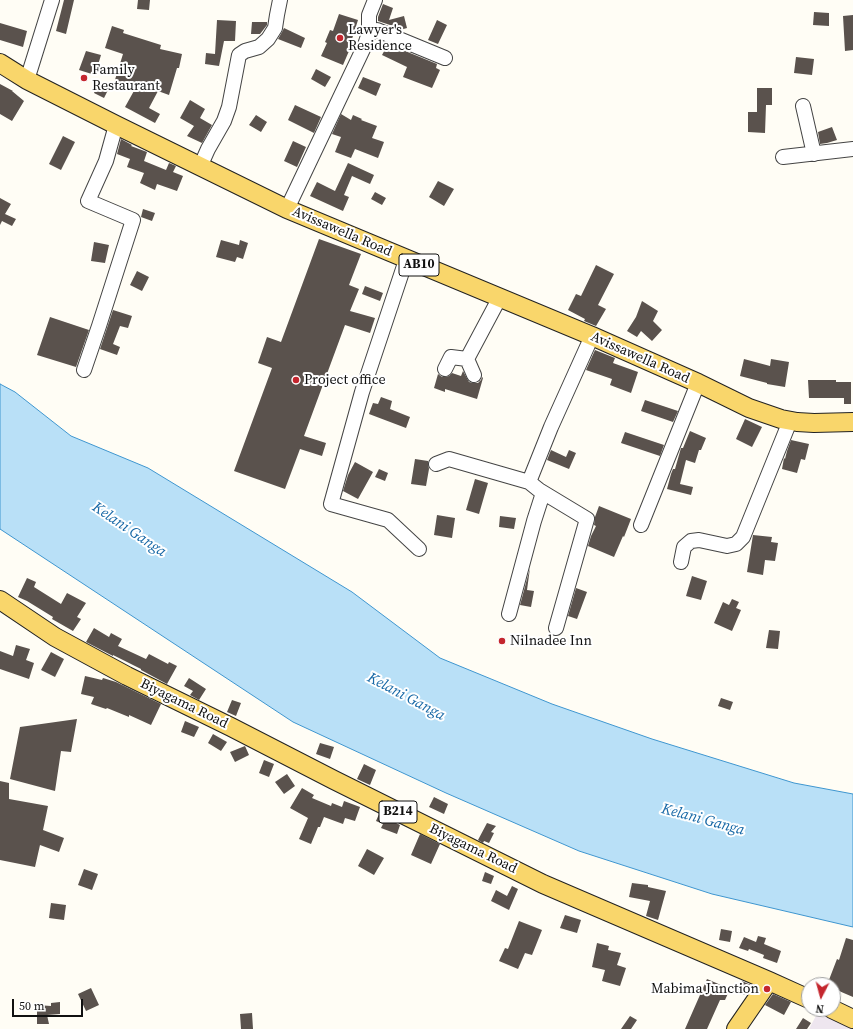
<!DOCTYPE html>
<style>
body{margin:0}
#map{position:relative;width:853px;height:1029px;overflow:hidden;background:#fffdf5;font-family:"Source Serif 4",serif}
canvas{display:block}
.north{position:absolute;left:801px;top:977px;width:40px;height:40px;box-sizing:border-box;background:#fff;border:1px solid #a0a0a0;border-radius:50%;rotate:186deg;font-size:11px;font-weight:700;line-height:16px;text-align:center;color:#111}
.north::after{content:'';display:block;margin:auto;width:14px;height:18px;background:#c4262e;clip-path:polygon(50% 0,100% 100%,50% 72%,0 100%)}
.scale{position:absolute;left:12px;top:999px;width:71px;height:18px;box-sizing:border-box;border:2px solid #111;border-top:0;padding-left:5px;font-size:12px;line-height:14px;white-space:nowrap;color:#111;-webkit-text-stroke:3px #fff;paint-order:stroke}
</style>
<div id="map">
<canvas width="853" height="1029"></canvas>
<div class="north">N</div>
<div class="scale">50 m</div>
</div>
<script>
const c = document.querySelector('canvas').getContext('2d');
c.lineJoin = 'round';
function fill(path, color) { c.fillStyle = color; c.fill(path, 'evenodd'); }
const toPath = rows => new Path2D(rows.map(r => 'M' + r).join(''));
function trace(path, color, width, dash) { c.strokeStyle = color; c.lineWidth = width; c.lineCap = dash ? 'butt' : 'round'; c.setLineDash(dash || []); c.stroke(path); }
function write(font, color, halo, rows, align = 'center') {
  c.font = font + ' "Source Serif 4",serif'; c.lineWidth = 4; c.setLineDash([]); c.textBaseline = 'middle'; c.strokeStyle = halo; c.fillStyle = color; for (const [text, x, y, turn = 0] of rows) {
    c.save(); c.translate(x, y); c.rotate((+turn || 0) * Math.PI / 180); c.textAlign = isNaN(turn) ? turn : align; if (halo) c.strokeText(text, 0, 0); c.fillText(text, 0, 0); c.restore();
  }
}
fill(toPath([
 [819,1010,853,1026,853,1029,809,1029]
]), '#eee6ef');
const water = toPath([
 [0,384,15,392,71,436,148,468,352,592,440,658,552,704,652,739,794,783,853,794,853,927,712,894,579,851,446,793,293,722,0,529,0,384]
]);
fill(water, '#b9e0f7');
trace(water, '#3f96cf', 1);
fill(toPath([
 [64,0,74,0,66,34,56,31],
 [138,0,150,0,149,10,137,9],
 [383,4,393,8,389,20,404,16,407,28,400,30,396,29,396,27,378,21,378,17],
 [814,12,829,13,829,26,813,25],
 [339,14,358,20,352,39,356,40,352,52,349,51,343,65,321,56,327,43,325,42,330,30,333,31],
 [853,15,853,50,845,51,843,16],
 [217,20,236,21,235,41,224,41,219,66,205,64,206,53,215,54],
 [437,20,447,25,438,44,428,40],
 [252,22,267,22,267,25,260,34,251,34],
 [0,23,27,31,23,47,0,40],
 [112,26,124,30,123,33,161,45,160,49,182,54,179,68,177,68,169,95,158,91,149,108,160,114,155,123,125,107,135,89,114,83,123,54,105,48],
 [284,28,305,38,301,48,278,39,282,32],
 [388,44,437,64,436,68,440,70,432,88,403,77,407,67,382,55],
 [86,51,101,55,95,75,79,70],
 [796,57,814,59,812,75,794,73],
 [316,69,331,77,325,87,311,79],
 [363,77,381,84,376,96,358,88],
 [99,81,110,86,104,98,94,93],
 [0,84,13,91,12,91,24,101,12,121,0,114],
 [757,88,772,88,772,105,766,105,765,133,748,132,748,112,757,112],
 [190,100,205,109,200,118,212,125,202,143,187,136,194,126,180,118],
 [295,105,321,117,314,133,288,120],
 [341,114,351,120,353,115,362,119,361,120,377,126,372,138,384,142,378,158,355,149,351,158,335,152,341,137,332,134],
 [256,115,267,122,261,132,249,125],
 [832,127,837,140,827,143,820,144,818,132],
 [63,136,75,142,61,170,49,164],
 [121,139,132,145,131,146,147,152,144,161,166,170,169,163,176,166,173,172,183,176,177,191,157,184,155,190,140,183,144,173,127,167,130,159,117,154],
 [293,141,306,147,297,167,284,161],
 [348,163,374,175,370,184,352,176,344,195,349,197,343,211,310,196,317,182,335,191],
 [438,181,454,189,444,206,429,197],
 [375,192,386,198,382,205,371,199],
 [0,198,11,204,5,214,16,219,12,226,2,221,0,225],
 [143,209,155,213,152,221,141,217],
 [319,239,361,254,349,285,359,289,350,311,375,318,370,333,345,325,304,436,326,443,322,456,300,449,285,489,234,471,272,368,258,363,267,337,281,342],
 [221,240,239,245,240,240,248,243,243,259,237,257,235,262,216,257],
 [94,242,109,245,105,263,91,261],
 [596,265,614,274,598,305,606,309,596,326,584,321,585,319,568,310,576,294,581,296],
 [137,271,149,277,142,291,130,285],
 [365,286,383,293,380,301,362,294],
 [642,301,658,311,653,321,662,330,652,341,641,331,637,337,627,331,636,317],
 [113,310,132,316,128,328,120,326,113,344,120,347,117,355,100,349],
 [50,317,89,330,76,367,37,355],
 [595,350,615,358,613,363,638,372,631,393,610,385,612,379,586,370],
 [744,359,770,366,771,359,789,362,785,387,767,384,767,383,740,376],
 [463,371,469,382,473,383,478,383,481,380,482,377,483,378,477,399,445,389,445,392,434,388,438,374,442,377,445,377,449,376,452,373,461,376],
 [808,380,836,380,836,382,851,382,851,404,844,404,844,398,809,398],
 [381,397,392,401,390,409,410,417,406,428,369,414,373,403,378,404],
 [645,400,678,411,673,422,641,411],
 [745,419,762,427,752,447,736,439],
 [690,431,706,438,701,450,699,450,695,463,686,460,680,484,693,487,691,495,667,489,671,474,673,469,675,469,681,448,683,448],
 [625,432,664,445,660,456,621,443],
 [791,440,809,444,805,460,801,459,797,473,782,469,784,458,785,459,787,451],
 [551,450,566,457,569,450,576,453,569,469,547,460],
 [415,459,428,461,428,463,429,469,426,486,411,484],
 [355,462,373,472,358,499,343,491,348,475],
 [379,469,388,473,385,481,375,477],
 [475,479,488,483,479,514,466,510],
 [599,506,631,519,624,537,623,536,614,557,588,546,591,536,596,526,594,525,595,517],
 [437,515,455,518,452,538,434,535],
 [500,516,516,518,514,529,499,527],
 [753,535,772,537,771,542,778,543,775,561,765,560,763,575,747,572],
 [530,568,527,590,534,591,531,607,520,605],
 [692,576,707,581,701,600,686,596],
 [27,578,36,582,34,587,61,604,67,593,86,603,77,617,81,619,73,631,52,619,53,617,27,601,18,597],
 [576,588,587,592,577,619,568,616],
 [732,599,739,602,736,608,741,610,732,631,714,623,723,602,729,605],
 [94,628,109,637,111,633,122,639,118,646,146,659,149,654,168,664,169,662,177,666,167,684,141,670,141,669,113,655,113,656,86,642],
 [769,630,780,631,778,649,766,648],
 [16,645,30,649,26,660,34,663,29,679,0,669,0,651,13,656],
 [51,652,64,659,55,677,41,670],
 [85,676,102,680,103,678,116,682,161,704,151,725,129,715,129,717,107,708,106,709,91,704,94,697,81,694],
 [189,678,206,689,199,700,190,695,193,691,184,686],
 [721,698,733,702,730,710,718,706],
 [232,700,241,703,236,716,227,712],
 [77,719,71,752,61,751,55,791,10,779,20,727],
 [185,721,199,727,194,737,181,732],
 [213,734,227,742,221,751,208,743],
 [320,743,334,747,330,759,316,754],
 [245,746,249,755,235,762,230,752],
 [264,760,274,764,269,777,259,773],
 [364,764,376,770,370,785,357,779],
 [287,774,295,786,284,794,275,782],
 [0,781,9,783,9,799,48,806,43,830,64,838,59,852,40,845,35,867,0,860],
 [302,788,314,795,312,798,331,806,332,803,342,807,344,801,360,807,355,821,345,818,343,824,324,817,320,827,318,827,311,844,299,839,308,818,290,808],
 [434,797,448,804,444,814,429,807],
 [379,814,400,825,397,834,381,828,383,824,376,821],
 [487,823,496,826,491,832,494,833,489,843,484,841,483,843,478,840],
 [420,834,440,844,431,864,411,855],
 [367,849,384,858,374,875,358,866],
 [84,869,98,874,92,890,78,885],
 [485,872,494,876,491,884,482,881],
 [632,883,648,885,648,887,666,891,658,920,646,916,650,901,629,897],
 [512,886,518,889,509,910,491,901,496,890,507,896],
 [51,903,66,905,64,920,49,918],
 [565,915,581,920,577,933,560,928],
 [519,921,542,930,532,955,525,953,518,969,499,961,505,948,508,949],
 [721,929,732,931,730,942,719,940],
 [758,936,766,938,764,944,781,951,777,963,763,958,764,955,749,949,748,951,739,948,744,937,756,942],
 [846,938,853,940,853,997,839,991,839,993,833,990,833,985,827,985,837,959,839,960],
 [597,943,609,946,608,950,621,953,617,965,626,968,620,986,602,981,605,970,592,967],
 [707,979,730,989,725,1000,720,1000,707,1029,685,1029],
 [742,981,753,986,744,995,736,991],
 [91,988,99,1005,86,1011,78,994],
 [773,994,791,1002,784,1015,765,1005],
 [60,1002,60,1014,47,1015,49,1024,37,1024,37,1005,51,1006,51,1003],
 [252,1013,253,1029,241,1029,240,1014],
 [630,1016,637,1020,631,1029,621,1029],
 [803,1018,811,1023,807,1029,796,1029]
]), '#5a524d');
const minor = toPath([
 [369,33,377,30,445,58],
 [27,80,52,0],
 [803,106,814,154],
 [783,157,853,149],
 [200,167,208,149,224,121,229,107,239,55,245,51,259,47,268,39,275,28,277,15,280,0],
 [287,209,365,45,369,33,369,15,375,0],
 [406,260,362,392,331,504,388,520,419,549],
 [445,369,451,357,467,359],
 [84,370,99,326,133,220,88,201,106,161,116,125],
 [474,375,467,359,500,297],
 [436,464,449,459,529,482,539,490,587,519,556,628],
 [529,482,551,427,592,336],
 [641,525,698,383],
 [681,562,684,547,691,541,699,540,727,546,736,544,743,537,790,421],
 [509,614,534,521,543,493]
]);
const major = toPath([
 [0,63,27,80,116,125,287,209,592,336,698,383,749,408,781,419,797,422,814,423,853,422],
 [0,600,55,637,127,676,231,727,334,780,543,884,769,981,809,999],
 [832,1009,853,1019],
 [736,1029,769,981]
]);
trace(minor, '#444', 16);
trace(major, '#222', 20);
trace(minor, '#fff', 14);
trace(major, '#f9d66b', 18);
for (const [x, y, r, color] of [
 [340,38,4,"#c4262e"],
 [84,78,4,"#c4262e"],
 [296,380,4,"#c4262e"],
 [502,641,4,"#c4262e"],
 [767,989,4,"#c4262e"]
]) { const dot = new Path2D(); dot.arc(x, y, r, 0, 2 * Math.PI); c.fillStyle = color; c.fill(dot); trace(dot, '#fff', 1.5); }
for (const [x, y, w] of [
 [419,265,40],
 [398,812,38]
]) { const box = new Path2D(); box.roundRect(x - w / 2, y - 11, w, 22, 3); c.fillStyle = '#fff'; c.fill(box); trace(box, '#111', 1); }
write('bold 13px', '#111', null, [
 ["AB10",419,265],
 ["B214",398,812]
]);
write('14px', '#111', '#fff', [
 ["Lawyer's",348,30],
 ["Residence",348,46],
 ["Family",92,70],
 ["Restaurant",92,86],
 ["Project office",304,380],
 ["Nilnadee Inn",510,641],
 ["Mabima Junction",759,989,"right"]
], 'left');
write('14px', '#111', '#fff', [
 ["Avissawella Road",342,232,23],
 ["Avissawella Road",640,358,24],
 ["Biyagama Road",184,704,26],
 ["Biyagama Road",473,849,26]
]);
write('italic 15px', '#1768a6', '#fff', [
 ["Kelani Ganga",129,530,34],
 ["Kelani Ganga",406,697,28],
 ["Kelani Ganga",703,820,15]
]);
</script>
